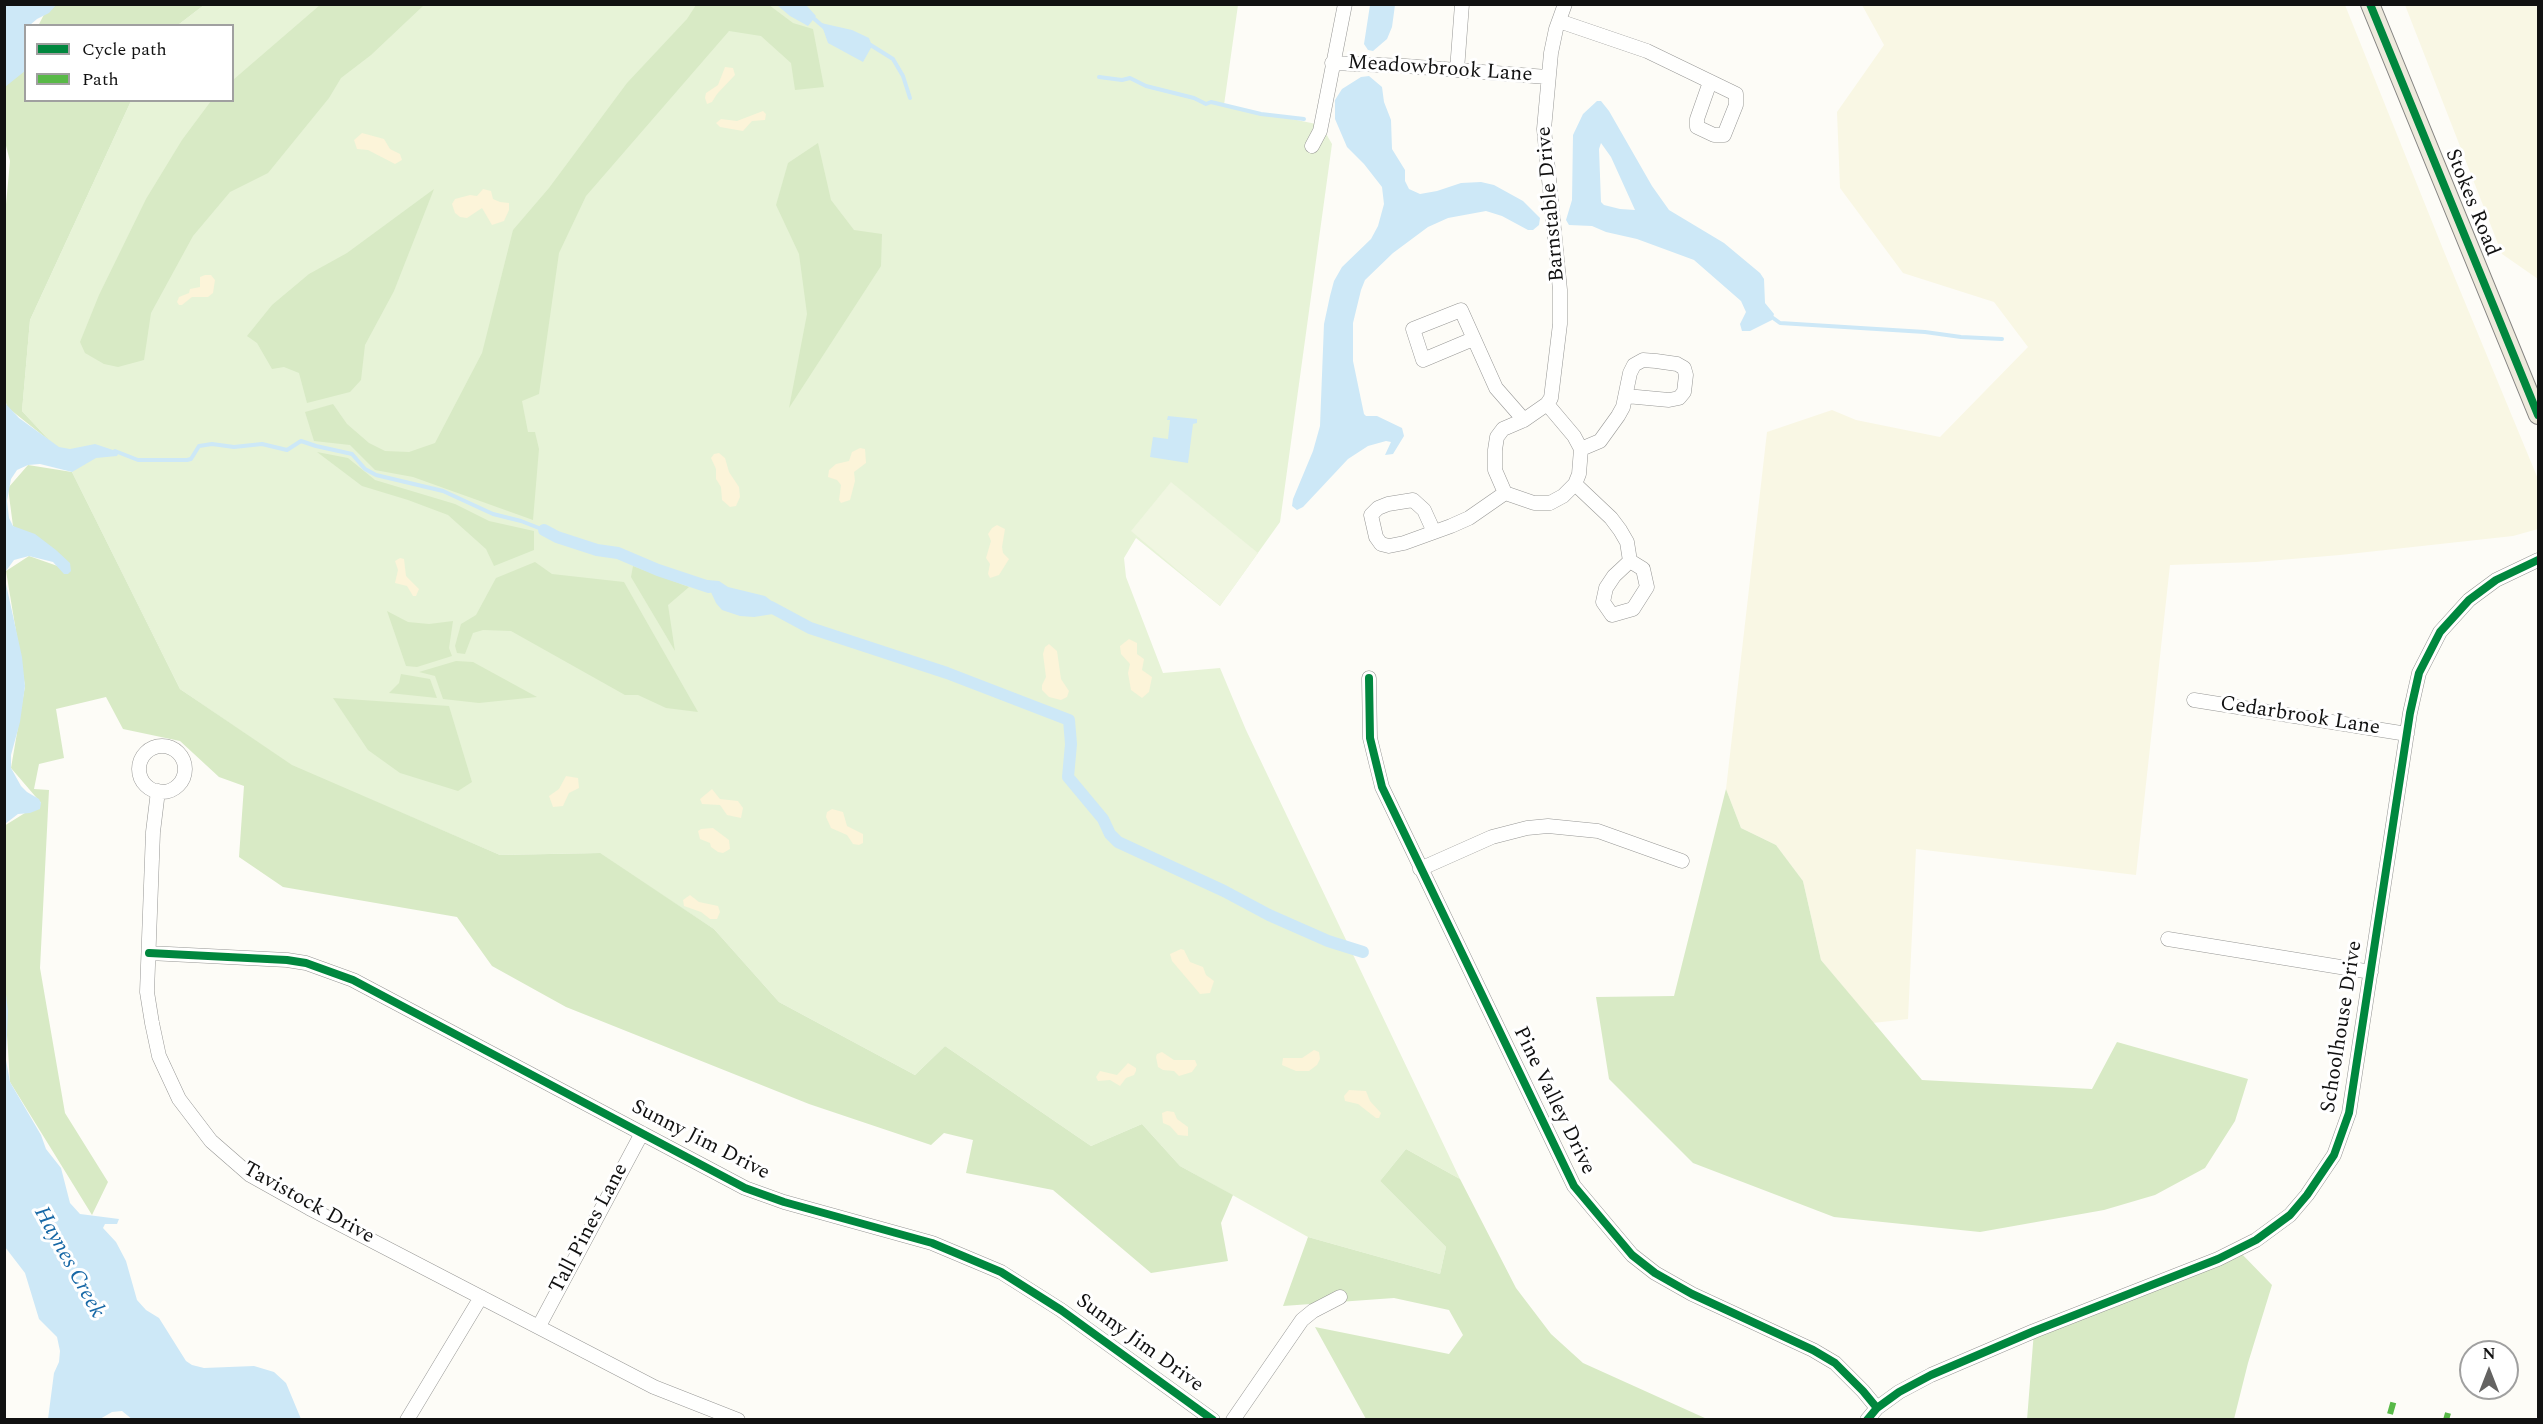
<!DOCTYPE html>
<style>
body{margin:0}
#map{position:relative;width:2543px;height:1424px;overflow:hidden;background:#fdfcf7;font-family:Spectral,serif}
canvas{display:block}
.frame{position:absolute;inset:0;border:6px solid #111;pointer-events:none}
.legend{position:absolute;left:24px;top:24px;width:210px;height:78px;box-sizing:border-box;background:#fff;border:2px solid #a0a0a0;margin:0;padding:8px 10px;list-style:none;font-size:18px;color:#111}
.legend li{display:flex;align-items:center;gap:12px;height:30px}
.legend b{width:30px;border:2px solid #a0a0a0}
.north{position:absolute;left:2459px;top:1340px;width:60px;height:60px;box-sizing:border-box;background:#fff;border:2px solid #a0a0a0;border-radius:50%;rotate:0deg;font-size:16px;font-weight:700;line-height:24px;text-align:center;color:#111}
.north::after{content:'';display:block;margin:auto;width:21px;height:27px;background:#646362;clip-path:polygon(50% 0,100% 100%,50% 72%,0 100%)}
</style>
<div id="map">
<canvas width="2543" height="1424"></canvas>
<div class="frame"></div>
<ul class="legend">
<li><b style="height:8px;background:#00873e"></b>Cycle path</li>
<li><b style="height:8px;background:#58b947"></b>Path</li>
</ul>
<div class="north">N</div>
</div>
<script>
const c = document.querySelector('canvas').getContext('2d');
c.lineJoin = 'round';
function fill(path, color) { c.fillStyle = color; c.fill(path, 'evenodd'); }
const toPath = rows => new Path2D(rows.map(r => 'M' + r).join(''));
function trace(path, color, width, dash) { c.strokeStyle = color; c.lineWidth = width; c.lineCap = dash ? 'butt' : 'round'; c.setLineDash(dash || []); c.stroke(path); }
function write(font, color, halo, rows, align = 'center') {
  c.font = font + ' Spectral,serif'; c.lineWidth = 6; c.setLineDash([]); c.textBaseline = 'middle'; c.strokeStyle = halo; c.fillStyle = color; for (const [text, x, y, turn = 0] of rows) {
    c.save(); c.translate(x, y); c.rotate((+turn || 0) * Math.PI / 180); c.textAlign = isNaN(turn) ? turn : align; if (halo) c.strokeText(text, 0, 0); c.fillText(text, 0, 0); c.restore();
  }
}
fill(toPath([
 [1862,5,2345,5,2445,254,2538,479,2538,529,2513,536,2340,555,2256,562,2170,565,2136,875,1916,849,1908,1019,1873,1023,1821,960,1803,881,1776,845,1741,828,1726,789,1767,432,1832,410,1856,420,1940,437,2028,347,1994,302,1903,273,1840,188,1837,112,1884,45],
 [2405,5,2538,5,2538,279,2502,254]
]), '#f9f7e4');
fill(toPath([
 [204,5,1238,5,1224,105,1321,125,1332,144,1280,522,1220,606,1136,538,1124,558,1126,577,1163,673,1220,668,1246,730,1460,1179,1406,1149,1380,1181,1446,1247,1440,1274,1308,1237,1180,1166,1142,1124,1091,1146,945,1046,915,1075,779,1002,714,929,598,853,500,855,292,766,180,689,72,472,51,442,22,411,30,320,131,101,232,100,232,26,178,25]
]), '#e7f3d7');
fill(toPath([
 [49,5,204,5,178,25,38,26],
 [320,5,424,5,371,55,341,78,329,98,268,173,230,192,193,236,151,313,144,360,118,367,104,364,85,353,80,342,99,295,146,199,182,140,211,101,232,100,233,80],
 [696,5,769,5,793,23,813,29,824,87,795,90,791,63,761,36,729,31,586,196,559,253,539,394,522,401,528,432,535,432,539,449,533,520,413,477,375,470,350,445,314,441,305,412,333,404,347,424,369,443,385,451,409,452,435,443,482,353,513,230,549,188,627,83,687,19],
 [25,47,26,100,131,101,30,320,22,411,51,442,7,407,5,398,4,226,10,161,5,142,4,85],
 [818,143,831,200,854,230,882,234,881,266,789,408,807,314,799,254,776,205,788,163],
 [434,189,394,291,365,345,361,380,350,392,307,403,299,373,284,367,272,369,257,343,247,336,272,305,309,274,347,253],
 [317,452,348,458,375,480,455,504,489,521,534,531,534,550,494,566,486,549,448,515,408,500,362,486],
 [28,465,72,472,180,689,292,765,500,855,600,853,714,929,779,1002,915,1075,945,1046,1091,1146,1142,1124,1180,1166,1233,1195,1221,1223,1228,1261,1151,1273,1053,1190,966,1173,973,1140,944,1133,931,1145,809,1104,566,1007,492,966,457,917,283,887,239,857,244,786,219,777,180,741,123,729,106,697,56,709,64,758,39,764,34,789,49,790,40,968,65,1113,108,1182,92,1215,10,1082,4,988,4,826,41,803,11,768,25,686,6,571,29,556,69,570,13,526,8,488],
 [535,562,552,574,624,582,698,712,666,708,638,695,625,695,511,631,483,630,473,633,465,654,457,653,455,646,461,624,476,615,496,578],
 [633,566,689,587,668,605,675,651,631,577],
 [387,611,408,622,429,624,453,621,449,648,452,656,417,667,406,666],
 [456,661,473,662,537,697,479,703,443,699,435,676,419,672],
 [401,674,430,679,437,698,389,693,399,683],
 [333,698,449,706,472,782,458,791,400,773,368,750],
 [1726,789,1741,828,1776,845,1803,881,1821,960,1922,1080,2092,1089,2117,1042,2248,1079,2235,1121,2205,1168,2155,1195,2104,1210,1980,1232,1834,1217,1693,1163,1609,1079,1596,997,1674,996],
 [1406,1149,1460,1179,1516,1288,1551,1334,1583,1363,1707,1419,1366,1419,1315,1327,1449,1354,1463,1335,1449,1310,1394,1298,1283,1306,1308,1237,1440,1274,1446,1247,1380,1181],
 [2237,1249,2272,1285,2248,1363,2234,1419,2027,1420,2034,1331]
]), '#d8eac5');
fill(toPath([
 [725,67,733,68,735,75,717,94,712,102,707,104,705,98,706,93,718,85],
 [763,111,766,114,765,120,752,121,743,131,720,127,716,123,721,119,737,121],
 [362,133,384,139,390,149,400,154,402,160,395,164,368,150,357,149,354,140],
 [483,189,491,191,493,199,500,202,509,203,509,210,504,221,492,225,482,208,467,218,460,217,455,213,452,204,455,199,470,195,477,196],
 [205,275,211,275,215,280,213,293,208,297,192,297,182,305,179,305,177,302,179,297,189,293,190,289,200,287,200,277],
 [860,448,865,449,866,463,854,472,855,481,850,500,841,503,839,500,841,485,837,480,828,477,829,470,836,464,849,461,852,452],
 [719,453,725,458,729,472,739,487,740,497,736,506,730,507,722,500,721,487,716,479,716,469,711,458,714,454],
 [997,525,1005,529,1002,547,1003,553,1009,559,999,575,990,578,988,574,990,564,986,558,991,541,988,534,992,528],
 [400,558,404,559,406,576,419,589,416,596,413,596,407,586,395,583,398,570,395,561],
 [1129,639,1137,643,1137,654,1144,659,1142,670,1152,677,1149,692,1142,698,1131,690,1128,673,1130,664,1121,654,1120,646],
 [1049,644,1057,651,1061,679,1069,691,1067,697,1061,700,1049,697,1042,690,1042,685,1046,677,1043,654,1045,647],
 [566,776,578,778,579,788,569,793,563,806,553,807,549,796,559,789],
 [712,789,720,799,738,801,743,808,741,818,727,815,720,805,702,804,700,799],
 [832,809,843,812,847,826,863,834,863,843,859,845,853,844,847,835,831,828,826,817,827,812],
 [713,828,729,840,730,849,723,853,718,852,711,847,710,843,700,839,698,831,701,829],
 [690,895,699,902,718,906,720,912,717,919,710,919,701,912,684,906,683,900],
 [1181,949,1184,950,1190,962,1203,967,1206,975,1214,981,1210,993,1200,994,1172,961,1170,954],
 [1314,1050,1319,1052,1320,1059,1317,1065,1309,1071,1296,1071,1282,1065,1283,1058,1302,1058],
 [1162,1052,1174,1060,1195,1060,1197,1065,1192,1072,1179,1076,1174,1071,1163,1070,1158,1067,1156,1057,1157,1054],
 [1128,1063,1136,1068,1136,1071,1134,1075,1126,1078,1120,1086,1110,1080,1098,1081,1096,1077,1100,1071,1117,1075],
 [1349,1090,1366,1091,1370,1101,1381,1113,1379,1118,1376,1118,1358,1104,1345,1101,1344,1096],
 [1167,1111,1174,1112,1177,1119,1188,1127,1188,1136,1178,1135,1170,1126,1163,1123,1162,1113]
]), '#fcf4d9');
fill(toPath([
 [1171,482,1258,553,1220,606,1131,531]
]), '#f0f6e1');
fill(toPath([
 [5,4,56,5,49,13,37,19,30,25,26,26,25,71,5,87],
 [777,5,806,5,816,16,808,26,790,16],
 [1370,5,1395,5,1392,27,1387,39,1373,51,1368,50,1364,44],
 [821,23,852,30,869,38,872,46,863,62,828,43],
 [1369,76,1382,87,1384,102,1391,120,1392,149,1405,170,1405,181,1409,189,1420,194,1437,191,1461,183,1481,182,1494,185,1523,201,1540,218,1539,225,1533,230,1528,230,1502,216,1486,211,1448,218,1428,227,1393,253,1365,280,1361,290,1353,323,1353,361,1364,414,1366,416,1377,416,1402,428,1404,436,1393,454,1385,455,1391,442,1386,441,1368,446,1348,459,1303,507,1297,510,1292,506,1293,499,1313,451,1320,426,1324,324,1330,296,1334,281,1342,267,1371,239,1378,226,1384,204,1382,187,1364,164,1347,147,1335,119,1335,100,1342,89,1361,77],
 [1597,101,1601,101,1609,111,1652,186,1669,210,1724,243,1760,273,1764,279,1765,303,1774,314,1772,320,1750,331,1742,331,1740,324,1746,312,1741,301,1694,260,1637,239,1606,232,1592,226,1569,225,1566,220,1572,200,1573,135,1583,114],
 [1601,143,1611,157,1635,210,1620,209,1604,205,1601,202,1599,149],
 [5,403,19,418,59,447,70,449,95,444,119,452,117,456,96,458,72,472,40,464,28,465,17,470,11,479,7,501,9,518,13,526,35,534,56,550,70,563,71,571,68,574,64,574,53,562,29,556,14,560,6,571,6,584,22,657,25,686,20,722,11,755,11,768,21,786,27,792,39,799,41,803,40,809,30,813,18,814,5,824],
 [1168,416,1197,419,1197,423,1193,424,1188,463,1150,457,1153,437,1168,439,1170,420,1167,420],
 [695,579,719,581,728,587,765,596,786,612,783,617,773,614,754,617,740,616,722,610,716,603,710,590,693,586],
 [4,977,8,1011,6,1060,10,1082,41,1135,46,1149,61,1168,70,1203,80,1214,119,1219,117,1224,105,1224,103,1228,116,1242,126,1261,137,1300,146,1310,159,1318,186,1361,192,1365,204,1368,254,1366,274,1372,286,1383,301,1419,133,1420,122,1411,112,1412,100,1419,48,1419,54,1373,59,1362,60,1351,57,1337,39,1319,25,1273,5,1247]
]), '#cde8f7');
trace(toPath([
 [811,16,826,29],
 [869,44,893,59,903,76,910,98],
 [1099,77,1122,80,1130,78,1146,86,1194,98,1206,104,1211,102,1261,114,1304,119],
 [1769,315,1780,323,1925,332,1961,337,2002,339],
 [115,451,138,460,187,460,191,459,199,446,212,444,234,447,262,444,287,450,301,441,316,446,352,454,365,469,376,475,443,491,493,514,521,521,544,530]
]), '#cde8f7', 4);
trace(toPath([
 [544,530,557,537,597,550,618,553,658,570,709,587],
 [771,607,810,628,947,673,1069,720,1071,744,1068,777,1103,819,1110,834,1118,842,1224,891,1269,915,1328,941,1363,952]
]), '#cde8f7', 12);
const minor = toPath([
 [1559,21,1647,51,1736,94,1736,105,1724,135,1714,135,1697,127,1697,119,1710,82],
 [1332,63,1405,66,1547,77],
 [1457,70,1462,4],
 [1312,146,1320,131,1323,116,1345,4],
 [1473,339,1423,360,1413,329,1461,310,1496,388,1524,420],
 [1581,449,1600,441,1618,416,1623,407,1630,373,1634,365,1643,360,1656,361,1677,364,1684,368,1686,375,1684,392,1679,398,1669,400,1626,396],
 [1575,484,1611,518,1620,530,1627,542,1630,561],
 [1505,493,1495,470,1495,450,1497,437,1503,429,1524,420,1547,404,1551,398,1560,324,1560,290,1544,129,1551,53,1556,29,1565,4],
 [1434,532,1424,510,1413,500,1388,504,1378,508,1371,515,1376,537,1381,544,1389,546,1404,543,1451,526,1469,518,1505,493,1534,503,1550,503,1563,496,1575,484,1579,474,1581,449,1574,436,1547,404],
 [1630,561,1643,569,1647,587,1633,609,1612,615,1603,602,1606,588,1614,576,1630,561],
 [1369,678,1370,738,1382,787,1574,1186,1632,1255,1655,1273,1692,1294,1813,1350,1835,1363,1863,1391,1877,1408],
 [2194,700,2407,734],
 '139 769a23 23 0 1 1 46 0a23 23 0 1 1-46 0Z',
 [158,791,153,832,147,992,152,1023,159,1056,179,1099,211,1141,250,1175,309,1208,654,1387,738,1420],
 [1420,869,1492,837,1527,828,1548,826,1598,831,1682,861],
 [2168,939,2371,972],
 [149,953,287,960,306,963,353,980,745,1188,784,1202,932,1243,1001,1272,1061,1310,1213,1420],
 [539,1326,642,1133],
 [407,1420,481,1297],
 [1233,1420,1302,1320,1313,1311,1340,1297],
 [1867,1420,1877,1408,1899,1392,1931,1375,2034,1331,2218,1259,2256,1240,2290,1215,2307,1195,2334,1155,2349,1113,2410,713,2419,673,2440,632,2469,600,2496,580,2538,560]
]);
const major = toPath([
 [2370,4,2538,415]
]);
trace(minor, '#979795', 15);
trace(major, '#858482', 20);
trace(minor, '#fffffe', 14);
trace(major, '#ede9dc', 18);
trace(toPath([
 [2390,1414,2394,1400],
 [2446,1420,2448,1413]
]), '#58b947', 6, [12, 6]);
trace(toPath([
 [2370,4,2538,415],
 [1369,678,1370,738,1382,787,1574,1186,1632,1255,1655,1273,1692,1294,1813,1350,1835,1363,1863,1391,1877,1408],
 [149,953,287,960,306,963,353,980,745,1188,784,1202,932,1243,1001,1272,1061,1310,1213,1420],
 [1867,1420,1877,1408,1899,1392,1931,1375,2034,1331,2218,1259,2256,1240,2290,1215,2307,1195,2334,1155,2349,1113,2410,713,2419,673,2440,632,2469,600,2496,580,2538,560]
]), '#00873e', 8);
write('21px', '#111', '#fff', [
 ["Meadowbrook Lane",1440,70,4],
 ["Stokes Road",2471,203,68],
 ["Barnstable Drive",1552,204,-95],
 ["Cedarbrook Lane",2300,717,9],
 ["Schoolhouse Drive",2343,1027,-81],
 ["Pine Valley Drive",1553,1101,64],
 ["Sunny Jim Drive",700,1141,27],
 ["Tavistock Drive",308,1204,29],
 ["Tall Pines Lane",590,1229,-62],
 ["Sunny Jim Drive",1139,1344,36]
]);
write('italic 22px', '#1768a6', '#fff', [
 ["Haynes Creek",68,1263,61]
]);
</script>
